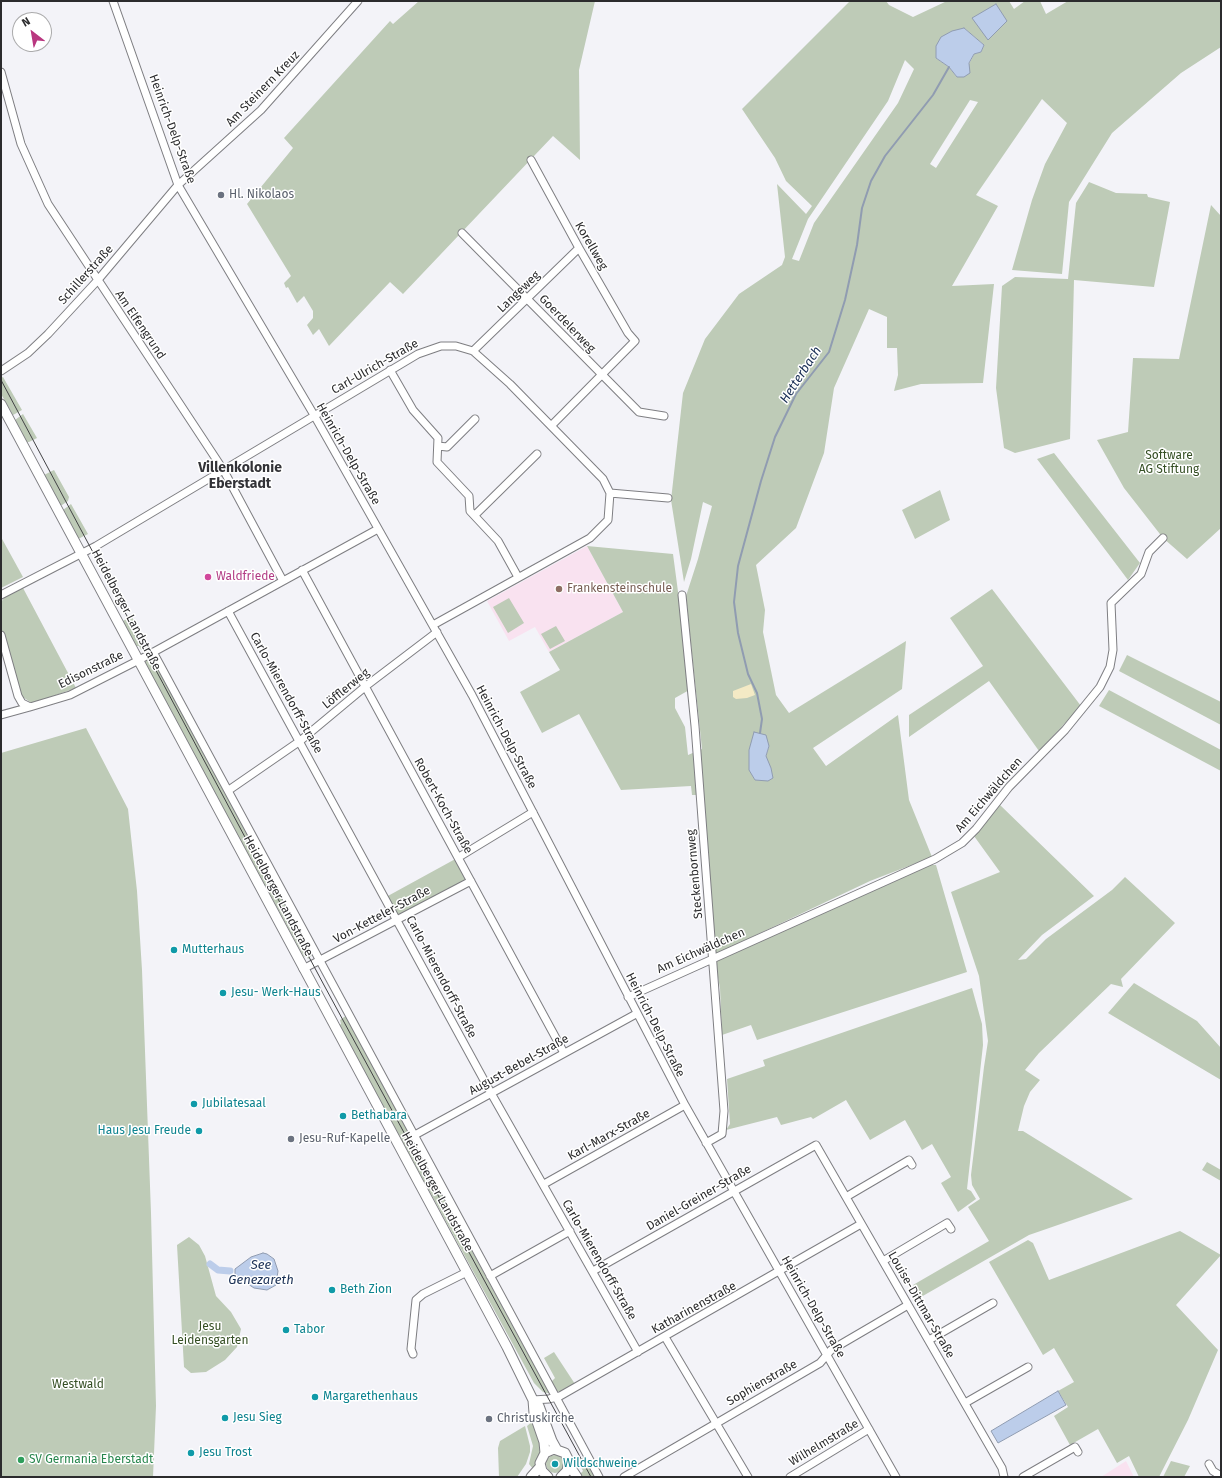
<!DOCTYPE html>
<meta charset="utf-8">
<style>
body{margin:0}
#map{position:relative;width:1222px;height:1478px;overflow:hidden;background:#f3f3f8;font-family:"Fira Sans",sans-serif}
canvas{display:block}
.frame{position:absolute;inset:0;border:2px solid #2b2b2d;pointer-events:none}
.north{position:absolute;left:12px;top:12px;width:40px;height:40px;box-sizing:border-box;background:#fff;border:1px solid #aaaaab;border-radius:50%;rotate:329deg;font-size:11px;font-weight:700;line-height:16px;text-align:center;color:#2b2b2d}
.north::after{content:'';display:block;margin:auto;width:14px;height:18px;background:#b93780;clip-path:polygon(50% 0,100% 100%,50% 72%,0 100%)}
</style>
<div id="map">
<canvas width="1222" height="1478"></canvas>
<div class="frame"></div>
<div class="north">N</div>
</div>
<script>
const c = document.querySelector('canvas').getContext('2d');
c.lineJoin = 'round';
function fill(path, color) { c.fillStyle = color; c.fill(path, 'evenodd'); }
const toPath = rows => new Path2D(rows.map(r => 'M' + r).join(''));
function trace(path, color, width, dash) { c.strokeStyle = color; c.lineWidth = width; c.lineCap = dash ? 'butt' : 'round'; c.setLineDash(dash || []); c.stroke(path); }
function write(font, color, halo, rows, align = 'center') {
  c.font = font + ' "Fira Sans",sans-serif'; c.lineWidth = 3; c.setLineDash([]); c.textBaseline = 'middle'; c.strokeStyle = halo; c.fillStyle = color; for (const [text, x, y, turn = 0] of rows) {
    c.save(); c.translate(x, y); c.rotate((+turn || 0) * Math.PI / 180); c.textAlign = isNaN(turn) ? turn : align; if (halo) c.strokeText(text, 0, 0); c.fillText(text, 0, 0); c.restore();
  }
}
fill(toPath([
 [587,546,623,612,549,652,535,627,509,641,487,601],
 [1126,1461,1134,1477,1101,1477]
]), '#f9e2f0');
fill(toPath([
 [419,1,595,1,579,70,580,160,553,136,403,294,390,282,329,346,319,329,313,335,307,325,313,318,313,311,304,296,297,303,288,287,286,288,284,283,291,276,247,204,293,148,284,138,390,21,393,24],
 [850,1,886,1,889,5,913,17,947,1,1009,1,1014,9,1025,1,1040,1,1046,14,1068,1,1221,1,1221,47,1181,73,1112,133,1069,202,1062,274,1012,270,1032,200,1045,164,1067,123,1042,99,976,195,998,206,952,286,994,284,983,383,921,384,894,391,898,375,897,348,887,348,887,317,869,309,834,388,824,453,796,528,756,565,765,610,763,632,776,695,789,713,906,641,902,689,813,748,826,766,898,715,909,800,932,857,870,881,716,954,703,795,692,795,691,786,621,790,579,714,542,733,520,692,560,670,549,652,623,612,587,546,673,554,691,689,675,698,675,708,685,727,688,755,702,749,686,596,698,559,712,506,703,502,691,559,684,582,671,500,683,393,705,339,739,294,782,265,785,257,777,184,806,214,812,206,786,181,775,158,742,109],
 [964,28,984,45,981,52,974,54,969,64,957,77,949,67,936,58],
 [905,60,914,69,898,103,814,223,799,261,792,259,808,219,888,101],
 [970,100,978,102,936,168,930,164],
 [769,746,766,756,755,780,749,769,749,750],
 [1089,182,1116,193,1147,194,1148,197,1170,202,1154,287,1074,280,1070,439,1015,453,1004,448,996,388,1002,286,1015,277,1068,279,1076,203],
 [1211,205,1221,216,1221,528,1187,559,1163,538,1124,488,1097,440,1128,432,1133,358,1179,359],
 [3,377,22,410,13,415,1,394,1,378],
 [23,414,37,438,29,442,26,442,15,420],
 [1054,453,1140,563,1128,580,1037,459],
 [54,470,69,497,68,501,62,505,60,505,44,475],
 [940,490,950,520,915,539,902,510],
 [71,504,88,534,78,539,63,510],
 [1,537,23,577,1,588],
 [23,588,76,688,36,702,30,702,20,695,1,627,1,602,5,597],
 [992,589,1081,706,1039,751,989,681,909,737,909,715,983,666,950,618],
 [509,598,524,623,508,633,493,607],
 [131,616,132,617,149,647,141,650,139,646,136,646,123,621],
 [556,626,565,641,550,649,541,634],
 [1127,655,1221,702,1221,725,1119,671],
 [152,656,312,955,308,959,306,956,304,957,145,664,146,660],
 [1109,690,1221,750,1221,771,1099,706],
 [86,728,128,809,137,891,142,970,151,1213,156,1406,153,1477,1,1477,1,753],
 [1000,805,1094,896,1042,935,1018,960,1026,959,1046,939,1112,890,1125,877,1175,923,1121,979,1123,987,1111,984,1039,1053,1025,1070,1040,1080,1030,1092,1024,1106,1018,1131,1023,1131,1133,1199,1029,1235,921,1297,913,1285,989,1241,968,1207,980,1199,972,1185,971,1175,984,1067,988,1041,979,976,951,892,1000,872,974,836],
 [459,857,471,881,398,920,386,897],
 [928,865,936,865,967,972,757,1040,751,1025,722,1035,720,988,715,961],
 [1134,983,1197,1021,1221,1048,1221,1080,1108,1013],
 [972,988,982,1024,983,1045,967,1189,971,1191,976,1199,958,1212,941,1183,951,1177,932,1144,922,1150,905,1120,870,1140,846,1100,813,1119,811,1117,781,1125,777,1117,726,1130,730,1124,727,1079,765,1066,763,1060],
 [347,1015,349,1019,348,1020,388,1095,390,1095,428,1166,427,1168,523,1345,526,1346,552,1394,543,1392,534,1383,339,1025,341,1024,340,1020],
 [1207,1162,1221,1170,1221,1181,1202,1170],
 [1180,1231,1221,1255,1176,1305,1218,1350,1188,1420,1159,1477,1139,1477,1129,1456,1117,1463,1098,1429,1070,1445,1054,1416,1068,1407,1058,1391,1074,1382,1054,1348,1043,1355,989,1262,1028,1240,1033,1243,1049,1280],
 [189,1237,199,1245,205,1256,216,1296,231,1312,241,1329,237,1347,225,1360,206,1372,191,1373,184,1367,177,1245],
 [554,1352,575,1384,561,1392,557,1391,551,1382,555,1378,544,1358],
 [534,1420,542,1448,538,1464,534,1470,529,1464,533,1446,527,1426],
 [525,1426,530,1446,530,1452,526,1464,517,1477,499,1477,498,1448,500,1441],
 '546 1464a9 9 0 1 1 18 0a9 9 0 1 1-18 0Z',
 [584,1457,595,1477,578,1476,583,1471,578,1461],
 [1171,1461,1190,1466,1184,1477,1163,1477]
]), '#becbb7');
fill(toPath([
 [751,684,755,695,747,698,736,699,733,697,733,691]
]), '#f4eac5');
const water = toPath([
 [996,4,1007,21,988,40,972,18,996,4],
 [964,28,984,45,981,52,974,54,969,63,970,73,964,77,957,77,949,67,936,58,936,46,941,37,952,31,964,28],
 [754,732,766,735,769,746,766,756,771,768,773,778,768,781,755,780,749,770,749,750,754,732],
 [263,1253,267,1254,274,1259,278,1271,276,1285,267,1290,254,1288,239,1278,235,1274,235,1269,251,1257,263,1253],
 [1058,1391,1066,1405,998,1443,991,1431,1058,1391]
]);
fill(water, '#bccdea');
trace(water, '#909cb1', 1);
trace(toPath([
 [760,733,762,719,757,693,748,674,738,633,734,602,738,566,761,481,775,437,796,394,829,352,845,300,857,245,862,208,871,181,885,156,933,95,949,67]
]), '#909cb1', 2);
trace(toPath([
 [210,1264,218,1270,230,1271]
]), '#bccdea', 7);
const minor = toPath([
 [113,1,178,185,314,415,472,695,685,1105,896,1477],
 [1,72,21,144,48,204,224,471,283,581],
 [531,160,579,248,628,333,635,341,551,426],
 [462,233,639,412,664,416],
 [473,351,579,248],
 [390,370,413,410,438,438,437,462,469,496,470,511,498,541,518,577],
 [1,371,28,353,48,334,97,281,178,185,261,110,358,1],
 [438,446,447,447,475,419],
 [610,493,668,498],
 [475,515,537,454],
 [302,570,564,1053],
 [1,595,96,546,418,354,441,346,456,346,473,351,510,384,603,479,610,493,608,520,590,538,433,625],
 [682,595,695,726,724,1111,722,1134,706,1143],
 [228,611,491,1093,638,1352],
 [1,635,18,696,22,703,30,707,70,695,139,660,378,529],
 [153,652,599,1477],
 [1,715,30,707],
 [229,790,300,741,366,686,437,632],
 [459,857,533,812],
 [303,969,471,881],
 [628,997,935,859,962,843,976,829,1009,787,1065,730,1100,687,1110,667,1113,650,1111,603,1141,574,1149,552,1163,538],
 [413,1136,636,1014],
 [544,1184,685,1105],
 [846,1197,909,1160,912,1165],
 [883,1261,947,1223,951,1229],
 [593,1271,816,1145,1002,1468,1004,1477],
 [490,1276,570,1231],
 [665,1337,748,1477],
 [929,1340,993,1303],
 [413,1354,411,1349,416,1300,423,1294,467,1272],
 [533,1400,549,1399,560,1396,861,1224],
 [965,1403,1028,1367],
 [1209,1464,1213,1471,1221,1476],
 [624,1477,820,1363,831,1350,908,1305],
 [790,1477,869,1429],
 [1023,1477,1075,1447,1078,1452]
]);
const tertiary = toPath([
 [1,404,507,1347,533,1400,539,1406,552,1441,557,1450],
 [533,1400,534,1413,544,1442,545,1453],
 [569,1465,577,1477],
 [531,1477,540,1467],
 [548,1477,542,1471,540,1463,545,1453,554,1449,565,1453,569,1461,567,1471,561,1477]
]);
trace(minor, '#7e7e82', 9);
trace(tertiary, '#7e7e82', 11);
trace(minor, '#fff', 7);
trace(tertiary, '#fff', 9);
trace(toPath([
 [1,380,325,987,591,1477]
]), '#424245', 1);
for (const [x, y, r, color] of [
 [221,195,4,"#6b7280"],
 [208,577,4,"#d1479c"],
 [559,589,4,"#8d6e63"],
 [174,950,4,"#0f9aa8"],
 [223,993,4,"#0f9aa8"],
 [194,1104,4,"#0f9aa8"],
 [343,1116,4,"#0f9aa8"],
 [199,1131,4,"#0f9aa8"],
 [291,1139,4,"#6b7280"],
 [332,1290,4,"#0f9aa8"],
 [286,1330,4,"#0f9aa8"],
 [315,1397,4,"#0f9aa8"],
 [225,1418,4,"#0f9aa8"],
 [489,1419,4,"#6b7280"],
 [191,1453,4,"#0f9aa8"],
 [21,1460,4,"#2e9e5b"],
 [555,1464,4,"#0f9aa8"]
]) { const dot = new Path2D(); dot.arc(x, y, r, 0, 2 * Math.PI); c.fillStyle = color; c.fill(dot); trace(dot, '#fff', 1.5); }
write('12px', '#2b2b2d', '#fff', [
 ["Am Steinern Kreuz",263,89,-46],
 ["Heinrich-Delp-Straße",172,129,70],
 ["Korellweg",591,246,60],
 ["Schillerstraße",86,275,-48],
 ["Langeweg",519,292,-44],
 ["Goerdelerweg",567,324,46],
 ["Am Elfengrund",140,325,56],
 ["Carl-Ulrich-Straße",375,367,-30],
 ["Heinrich-Delp-Straße",348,454,60],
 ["Heidelberger Landstraße",126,610,62],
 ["Edisonstraße",91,670,-26],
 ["Löfflerweg",346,689,-39],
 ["Carlo-Mierendorff-Straße",286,693,61],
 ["Heinrich-Delp-Straße",506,737,62],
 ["Am Eichwäldchen",989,795,-49],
 ["Robert-Koch-Straße",443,806,61],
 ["Steckenbornweg",695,874,-95],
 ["Heidelberger Landstraße",278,896,62],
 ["Von-Ketteler-Straße",382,915,-28],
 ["Am Eichwäldchen",701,951,-24],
 ["Carlo-Mierendorff-Straße",441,977,62],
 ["Heinrich-Delp-Straße",655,1025,63],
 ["August-Bebel-Straße",519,1065,-29],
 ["Karl-Marx-Straße",609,1135,-29],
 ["Heidelberger Landstraße",437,1192,61],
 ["Daniel-Greiner-Straße",699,1198,-30],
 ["Carlo-Mierendorff-Straße",599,1260,60],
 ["Louise-Dittmar-Straße",921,1305,60],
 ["Heinrich-Delp-Straße",813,1307,60],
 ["Katharinenstraße",694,1308,-29],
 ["Sophienstraße",762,1383,-30],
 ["Wilhelmstraße",824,1443,-31]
]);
write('12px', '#5b616d', '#fff', [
 ["Hl. Nikolaos",229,195],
 ["Jesu-Ruf-Kapelle",299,1139],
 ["Christuskirche",497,1419]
], 'left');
write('12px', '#354f24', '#fff', [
 ["Software",1169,456],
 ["AG Stiftung",1169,470],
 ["Jesu",210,1327],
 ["Leidensgarten",210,1341],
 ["Westwald",78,1385]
]);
write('12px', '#b23c85', '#fff', [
 ["Waldfriede",216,577]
], 'left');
write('12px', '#785e54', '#fff', [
 ["Frankensteinschule",567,589]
], 'left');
write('12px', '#0d838f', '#fff', [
 ["Mutterhaus",182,950],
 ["Jesu- Werk-Haus",231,993],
 ["Jubilatesaal",202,1104],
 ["Bethabara",351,1116],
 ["Haus Jesu Freude",191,1131,"right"],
 ["Beth Zion",340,1290],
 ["Tabor",294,1330],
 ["Margarethenhaus",323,1397],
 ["Jesu Sieg",233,1418],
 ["Jesu Trost",199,1453],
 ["Wildschweine",563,1464]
], 'left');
write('12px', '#27864d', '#fff', [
 ["SV Germania Eberstadt",29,1460]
], 'left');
write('italic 13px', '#182e54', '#fff', [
 ["Hetterbach",801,375,-57],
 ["See",261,1265],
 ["Genezareth",261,1280]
]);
write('bold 14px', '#333337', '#fff', [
 ["Villenkolonie",240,468],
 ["Eberstadt",240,484]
]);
</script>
